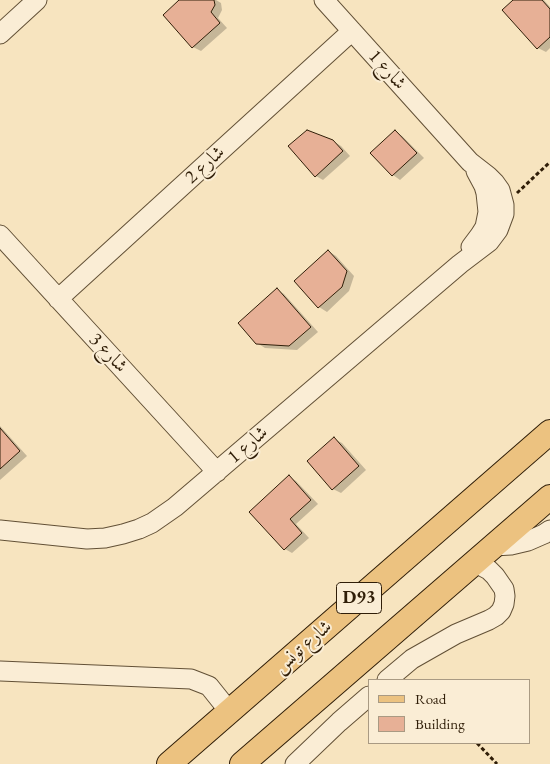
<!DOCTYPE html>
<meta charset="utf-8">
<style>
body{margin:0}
#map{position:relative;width:550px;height:764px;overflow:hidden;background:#f7e4bf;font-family:"EB Garamond",serif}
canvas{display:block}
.legend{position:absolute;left:368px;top:679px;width:162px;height:65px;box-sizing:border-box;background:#faedd5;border:1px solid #a99a83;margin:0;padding:6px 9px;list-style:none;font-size:15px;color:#301e08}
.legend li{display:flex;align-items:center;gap:10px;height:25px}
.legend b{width:25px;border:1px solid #a99a83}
</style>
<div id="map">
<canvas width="550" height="764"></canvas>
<ul class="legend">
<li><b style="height:6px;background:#ecc280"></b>Road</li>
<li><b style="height:14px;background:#e7b096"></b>Building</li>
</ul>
</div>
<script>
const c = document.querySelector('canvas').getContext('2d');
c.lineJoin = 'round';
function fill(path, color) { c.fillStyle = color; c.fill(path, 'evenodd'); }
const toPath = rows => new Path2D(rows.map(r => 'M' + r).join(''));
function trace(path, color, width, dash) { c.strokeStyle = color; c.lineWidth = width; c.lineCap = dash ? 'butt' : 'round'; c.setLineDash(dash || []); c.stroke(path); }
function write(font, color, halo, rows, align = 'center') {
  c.font = font + ' "EB Garamond",Amiri,serif'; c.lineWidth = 4; c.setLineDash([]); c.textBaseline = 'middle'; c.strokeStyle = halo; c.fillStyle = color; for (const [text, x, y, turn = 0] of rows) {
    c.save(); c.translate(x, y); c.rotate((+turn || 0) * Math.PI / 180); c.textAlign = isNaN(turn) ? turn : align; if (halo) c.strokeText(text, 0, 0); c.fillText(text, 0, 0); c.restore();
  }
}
fill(toPath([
 [181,0,216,0,221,3,222,10,218,18,227,28,201,51,193,47],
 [515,0,544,0,550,7,550,48,546,52,538,48],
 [395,131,402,136,424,158,400,180,393,175,372,153],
 [333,141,341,146,350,156,323,180,316,176],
 [328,251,336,256,354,276,349,291,327,312,319,307,296,281],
 [277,290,284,294,318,332,297,350,265,348,257,343],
 [0,426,27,456,0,480],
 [334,439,342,443,366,470,341,493,333,489],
 [289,477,296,481,318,504,296,524,309,538,292,553,285,549]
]), '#0003');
const building = toPath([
 [179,0,214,0,215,5,211,12,220,23,192,48,163,15,179,0],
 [513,0,542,0,550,9,550,37,537,49,502,10,513,0],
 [307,130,333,140,343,151,315,177,288,146,307,130],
 [395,130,417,153,392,176,370,153,395,130],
 [328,250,347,271,342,287,318,308,294,281,328,250],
 [277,288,311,327,289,346,256,344,238,323,277,288],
 [0,428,20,451,0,469,0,428],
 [334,437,359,466,332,490,307,461,334,437],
 [289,475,311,500,290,519,302,533,284,550,249,512,289,475]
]);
fill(building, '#e7b096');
trace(building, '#301e08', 1);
const minor = toPath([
 [0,34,37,0],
 [0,235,217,472],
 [471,247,480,235,485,227,488,212,486,193,484,186,476,171],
 [58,299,352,31],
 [0,530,87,539,105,538,123,534,139,529,152,523,175,507,460,264,489,242,498,230,504,214,504,205,500,190,495,183,488,176,470,162,324,0],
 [494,546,511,545,528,541,544,534,550,530],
 [0,671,191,679,209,686,229,711],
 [387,680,412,659,456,634,489,620,496,616,501,611,504,604,505,596,504,589,495,576,489,570,474,562],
 [295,764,339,722,369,696]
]);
const major = toPath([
 [169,764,550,432],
 [242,764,550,497]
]);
trace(minor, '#625036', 21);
trace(major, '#301e08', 26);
trace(toPath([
 [517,193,550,162],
 [477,743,497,764]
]), '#301e08', 3, [4, 2.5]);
trace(minor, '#faedd5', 19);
trace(major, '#ecc280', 24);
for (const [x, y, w] of [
 [359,598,45]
]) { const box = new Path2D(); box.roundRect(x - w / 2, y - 15.5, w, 31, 4); c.fillStyle = '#faedd5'; c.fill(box); trace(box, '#301e08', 1); }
write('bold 18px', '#301e08', null, [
 ["D93",359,598]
]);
write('19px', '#301e08', '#faedd5', [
 ["شارع 1",387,70,48],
 ["شارع 2",205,165,-42],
 ["شارع 3",108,353,47],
 ["شارع 1",248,445,-41],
 ["شارع تونس",303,647,-41]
]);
</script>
